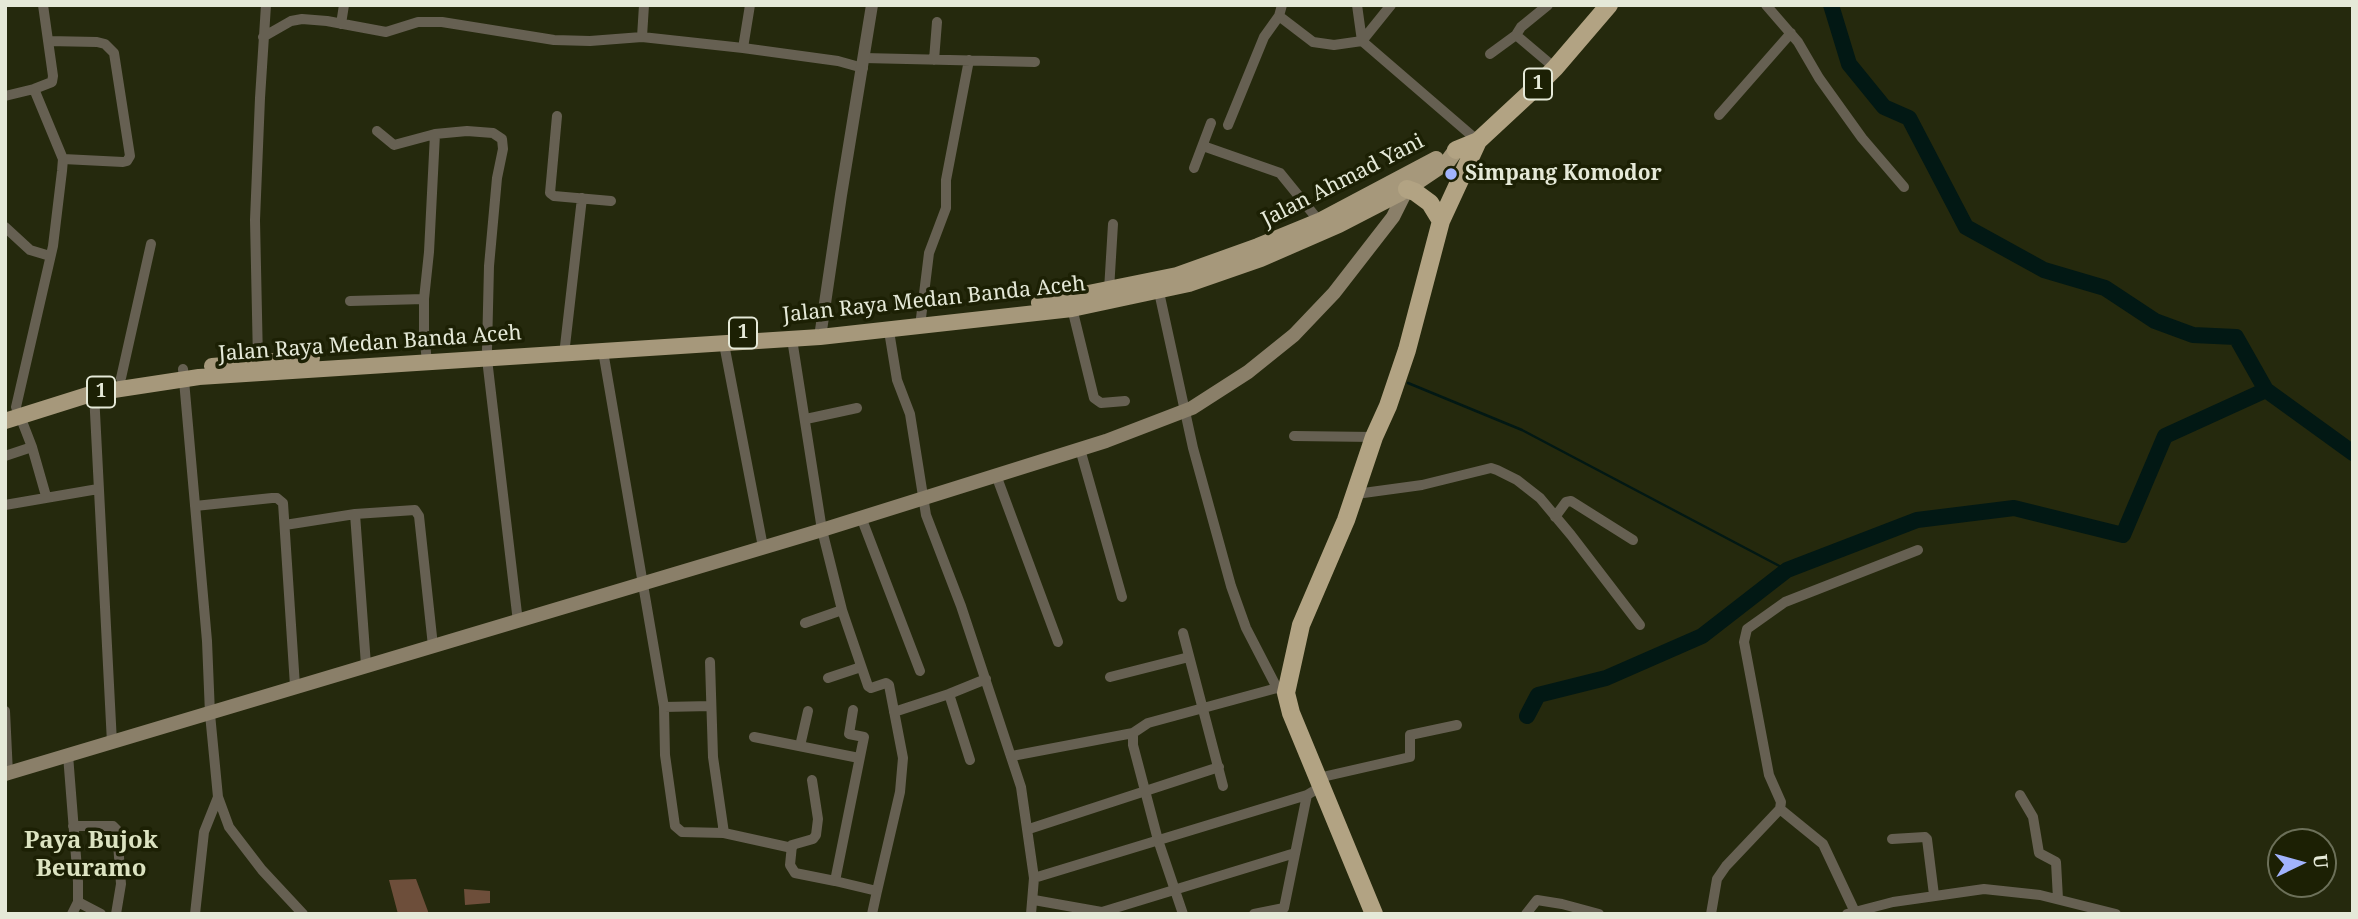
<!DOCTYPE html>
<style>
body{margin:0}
#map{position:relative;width:2358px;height:919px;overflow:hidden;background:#25290d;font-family:"Noto Serif",serif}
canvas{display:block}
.frame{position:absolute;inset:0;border:7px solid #e5e9d8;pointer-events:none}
.north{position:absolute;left:2267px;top:828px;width:70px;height:70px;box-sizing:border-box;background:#1c2004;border:2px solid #6c7059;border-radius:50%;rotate:85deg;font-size:19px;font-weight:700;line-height:28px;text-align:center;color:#e5e9d8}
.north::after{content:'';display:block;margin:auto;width:24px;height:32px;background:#a1b3fd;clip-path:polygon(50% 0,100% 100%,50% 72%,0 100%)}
</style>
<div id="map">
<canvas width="2358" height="919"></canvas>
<div class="frame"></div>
<div class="north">U</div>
</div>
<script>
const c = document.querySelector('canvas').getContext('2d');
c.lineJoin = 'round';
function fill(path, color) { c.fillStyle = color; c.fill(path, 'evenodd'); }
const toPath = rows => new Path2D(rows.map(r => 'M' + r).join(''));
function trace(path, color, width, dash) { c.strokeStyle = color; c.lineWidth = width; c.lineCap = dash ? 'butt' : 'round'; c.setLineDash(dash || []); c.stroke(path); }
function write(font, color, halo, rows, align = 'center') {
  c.font = font + ' "Noto Serif",serif'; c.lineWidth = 7; c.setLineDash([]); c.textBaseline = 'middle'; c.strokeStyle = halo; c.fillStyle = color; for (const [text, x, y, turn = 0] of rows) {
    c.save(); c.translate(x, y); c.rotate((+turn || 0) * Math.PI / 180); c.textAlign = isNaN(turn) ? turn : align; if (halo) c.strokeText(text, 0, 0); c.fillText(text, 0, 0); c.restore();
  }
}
fill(toPath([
 [416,879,429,914,398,914,389,880],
 [464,889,490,891,490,903,465,905]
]), '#6d4e3a');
trace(toPath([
 [1408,383,1522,430,1787,570]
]), '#021814', 2.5);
trace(toPath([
 [1831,5,1849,64,1884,107,1909,118,1966,227,2044,270,2105,288,2155,321,2193,335,2236,337,2266,390,2353,453],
 [1527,716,1538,695,1606,678,1702,636,1787,570,1917,520,2014,508,2123,535,2165,436,2266,390]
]), '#021814', 16);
trace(toPath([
 [1357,5,1362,41,1478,141],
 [1766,5,1798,42,1819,78,1862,138,1904,187],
 [1279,16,1313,42,1334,45,1362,41,1391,5],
 [341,24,344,5],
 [1516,35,1555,68],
 [263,37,291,21,302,19,327,21,386,32,418,22,442,22,554,40,590,41,642,37,743,48,838,61,863,68],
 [642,37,644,5],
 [48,41,97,42,105,44,114,53,130,156,127,161,123,162,63,159],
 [743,48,750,5],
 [1490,54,1516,35,1521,27,1548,5],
 [864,58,1035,62],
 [934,60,937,22],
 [5,96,34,89,52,82,53,76,43,5],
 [1719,115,1791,33],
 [557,116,550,193,554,196,611,201],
 [1228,125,1264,37,1279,16,1282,5],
 [377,131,394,145,435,134,467,131,493,133,502,139,503,149,497,178,489,266,487,350],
 [1203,146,1280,173,1319,221],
 [1194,168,1211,123],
 [5,227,30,250,50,256],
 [1109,290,1113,224],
 [1159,292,1193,448,1231,586,1246,628,1277,688,1286,693],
 [350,301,424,299],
 [1071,304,1094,398,1101,403,1125,401],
 [921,318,929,253,946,208,946,180,969,60],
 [889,331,897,380,910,414,926,515,961,606,1021,787,1034,878,1031,914],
 [792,339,822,530,842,610,868,686,871,688,886,683,889,685,903,758,900,792,877,891,835,881,864,737,849,734,853,710],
 [724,344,763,547],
 [565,346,582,198],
 [603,351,664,707,665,755,675,826,682,832,724,833,792,848],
 [487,359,518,622],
 [258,361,255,220,260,98,266,5],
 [427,362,424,333,424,299,429,252,435,134],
 [183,369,207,641,210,714,218,797,229,827,262,870,303,914],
 [121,378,151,244],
 [94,393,112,743],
 [16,407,53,246,62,171,63,159,34,89],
 [20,416,32,447],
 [806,419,857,408],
 [1294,436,1374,437],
 [1080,449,1122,597],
 [5,456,32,447,46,496],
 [996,475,1058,642],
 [1356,494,1422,485,1491,468,1497,470,1517,480,1540,498,1571,535,1640,625],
 [5,505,98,489],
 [195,506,272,498,277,498,283,503,295,686],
 [355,514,366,665],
 [861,517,920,671],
 [1555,517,1566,502,1571,501,1633,540],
 [285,525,355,514,415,510,419,516,433,646],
 [805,623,842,610],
 [1183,633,1223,786],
 [710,662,713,757,724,833],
 [1110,677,1189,657],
 [828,678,861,667],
 [949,694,970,760],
 [664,707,711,706],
 [5,711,8,774],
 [894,712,949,694,986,679],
 [754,737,859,758],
 [800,746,808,711],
 [68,755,78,882,78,902,72,914],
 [1012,756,1133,733],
 [1318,778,1410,757,1410,735,1457,725],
 [812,780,818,819,816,835,813,839,792,845,790,865,795,873,835,881],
 [2020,795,2033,817,2039,853,2056,862,2058,899],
 [1780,809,1823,844,1855,912],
 [73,826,113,826,117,830,121,884,116,914],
 [1029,829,1219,767],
 [1892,839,1925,837,1927,839,1934,895],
 [1034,878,1307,795,1322,786],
 [1034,900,1107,913],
 [78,902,101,914],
 [1102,912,1295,853],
 [195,914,204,832,218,797],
 [872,914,877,891],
 [1183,914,1158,840,1133,745,1133,733,1148,723,1277,688],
 [1254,914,1284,908,1307,795],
 [1526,914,1537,900,1562,904,1599,914],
 [1711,914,1717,879,1726,866,1780,809,1781,802,1769,775,1744,642,1747,629,1785,602,1918,550],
 [1847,914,1893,902,1984,889,2040,895,2116,914]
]), '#666052', 10);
trace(toPath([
 [820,337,841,195,872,5]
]), '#666052', 12);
trace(toPath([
 [5,774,822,530,1106,441,1192,408,1248,372,1294,335,1334,293,1393,217,1407,189]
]), '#8a7f69', 14);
trace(toPath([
 [1039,303,1177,275,1258,246,1319,221,1436,159],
 [212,366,312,358],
 [5,421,94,393,199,377,820,337,1072,309,1189,284,1261,259,1339,225,1399,194,1448,161,1456,150]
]), '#a6987b', 16);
trace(toPath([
 [1456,150,1478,141,1534,89,1555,68,1609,5],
 [1407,189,1415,192,1430,203,1441,221],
 [1374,914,1291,713,1286,693,1301,625,1346,520,1374,437,1388,406,1407,350,1441,221,1478,141]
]), '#b2a383', 18);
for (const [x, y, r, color] of [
 [1451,174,7,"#a1b3fd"]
]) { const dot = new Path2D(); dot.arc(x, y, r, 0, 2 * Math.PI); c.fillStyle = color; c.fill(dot); trace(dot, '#1c2004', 2.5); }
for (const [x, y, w] of [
 [1538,84,28],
 [743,333,28],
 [101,392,28]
]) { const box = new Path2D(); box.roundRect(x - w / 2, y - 15.5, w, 31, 5); c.fillStyle = '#1c2004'; c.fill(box); trace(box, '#e5e9d8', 2); }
write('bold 19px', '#e5e9d8', null, [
 ["1",1538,84],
 ["1",743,333],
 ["1",101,392]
]);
write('bold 21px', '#e5e9d8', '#1c2004', [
 ["Simpang Komodor",1465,174]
], 'left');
write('21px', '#e5e9d8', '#1c2004', [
 ["Jalan Ahmad Yani",1343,181,-27],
 ["Jalan Raya Medan Banda Aceh",934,300,-6],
 ["Jalan Raya Medan Banda Aceh",370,344,-4]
]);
write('bold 24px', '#dce3c1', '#1c2004', [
 ["Paya Bujok",91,841],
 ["Beuramo",91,869]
]);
</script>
